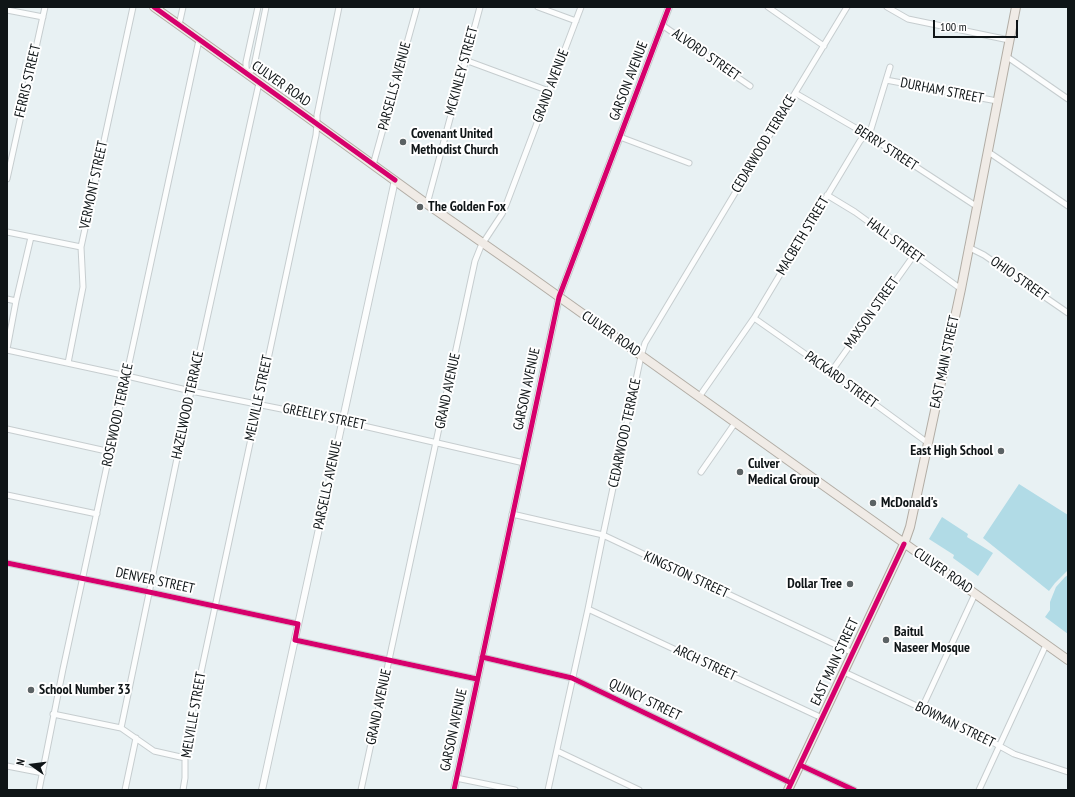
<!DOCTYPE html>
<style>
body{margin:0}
#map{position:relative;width:1075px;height:797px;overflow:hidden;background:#e8f1f3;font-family:"PT Sans Narrow",sans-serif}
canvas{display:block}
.frame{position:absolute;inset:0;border:8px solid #0f1517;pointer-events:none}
.north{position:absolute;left:12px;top:745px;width:40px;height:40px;-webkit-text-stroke:3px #fff;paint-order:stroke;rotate:284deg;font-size:11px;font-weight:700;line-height:16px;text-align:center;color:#0f1517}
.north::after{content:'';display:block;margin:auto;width:14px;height:18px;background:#0f1517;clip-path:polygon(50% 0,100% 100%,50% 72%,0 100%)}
.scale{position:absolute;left:933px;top:20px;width:85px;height:18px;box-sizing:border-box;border:2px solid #0f1517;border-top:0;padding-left:5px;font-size:12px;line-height:14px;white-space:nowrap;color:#0f1517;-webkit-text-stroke:3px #fff;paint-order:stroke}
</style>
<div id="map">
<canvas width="1075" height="797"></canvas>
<div class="frame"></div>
<div class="north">N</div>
<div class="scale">100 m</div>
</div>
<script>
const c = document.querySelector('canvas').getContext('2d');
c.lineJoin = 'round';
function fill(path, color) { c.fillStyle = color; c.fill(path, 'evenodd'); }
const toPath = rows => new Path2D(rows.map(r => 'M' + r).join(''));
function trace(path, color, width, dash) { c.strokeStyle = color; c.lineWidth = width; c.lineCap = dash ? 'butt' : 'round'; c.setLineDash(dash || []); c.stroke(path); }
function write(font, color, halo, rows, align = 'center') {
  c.font = font + ' "PT Sans Narrow",sans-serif'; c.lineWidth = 4; c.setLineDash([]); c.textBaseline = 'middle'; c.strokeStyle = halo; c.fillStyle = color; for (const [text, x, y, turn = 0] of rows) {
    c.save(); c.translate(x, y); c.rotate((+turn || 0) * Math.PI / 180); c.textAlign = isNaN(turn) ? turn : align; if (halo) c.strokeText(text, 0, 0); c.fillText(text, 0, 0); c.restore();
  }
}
fill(toPath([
 [1019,484,1068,515,1068,570,1055,583,1049,591,983,538],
 [942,517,968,534,967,537,993,553,978,576,953,558,954,555,929,539],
 [1068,575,1068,634,1045,617,1050,610,1050,602,1056,587,1065,577]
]), '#b1dbe6');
const minor = toPath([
 [538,7,576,21],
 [768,7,824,46],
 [887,7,908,19,1009,40],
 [7,10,43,17],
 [179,25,183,7],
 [662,25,750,86],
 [1006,56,1068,99],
 [465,60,549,91],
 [247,73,246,67,246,62,258,7],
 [247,74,252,70,254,66,266,7],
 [886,80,997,101],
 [795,93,866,134,976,206],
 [620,137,689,163],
 [987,151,1068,206],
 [373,165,417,7],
 [7,179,45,7],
 [827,195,855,212,961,289],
 [427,204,480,7],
 [7,232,81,247],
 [968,247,984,255,1068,313],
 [7,299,16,301],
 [754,318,831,372,928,443],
 [7,349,16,301,31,237],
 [7,350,127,376,191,391,342,421,524,463],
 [68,363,83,287,81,247,133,7],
 [831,372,914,255],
 [699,397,754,318,860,141,871,129,890,67],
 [7,429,111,452],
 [701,472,735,423],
 [7,495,97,514],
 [512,514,603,535,853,653],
 [7,563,149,592,298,624],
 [588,609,822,718],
 [295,640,477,679],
 [482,657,572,678,791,783],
 [844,672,985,738,1014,754,1068,772],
 [922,708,975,594],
 [53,714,121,728,154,751,185,758],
 [121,728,191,391,259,83],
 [557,751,639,790],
 [800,765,854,790],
 [7,766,43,773],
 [456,778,515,790],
 [39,790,63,669,199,40],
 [125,790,136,738],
 [183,790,185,778,185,747,316,135,317,124,317,115,339,7],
 [361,790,475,261,481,246,502,214,506,205,581,7],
 [548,790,588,609,603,535,641,356,645,343,795,93,847,7],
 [979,790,1046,645]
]);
const tertiary = toPath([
 [262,790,395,180],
 [454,790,559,297,669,7]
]);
const primary = toPath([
 [154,7,292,106,427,204,520,269,1068,660],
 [788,790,822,718,904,544,910,527,961,289,1016,7]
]);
trace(minor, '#c6cdcf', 7);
trace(tertiary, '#c6cdcf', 8);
trace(primary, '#b2ada5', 10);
trace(minor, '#fcfdfd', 5);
trace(tertiary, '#fcfdfd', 6);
trace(primary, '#f0ebe6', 8);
trace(toPath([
 [154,7,395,180],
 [7,563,149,592,298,624,295,640,477,679],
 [482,657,572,678,791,783],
 [800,765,854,790],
 [454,790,559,297,669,7],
 [788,790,822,718,904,544]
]), '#d6006c', 5);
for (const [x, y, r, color] of [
 [403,142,4,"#5b6264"],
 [420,207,4,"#5b6264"],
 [1001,451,4,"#5b6264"],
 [740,472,4,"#5b6264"],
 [873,503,4,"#5b6264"],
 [850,584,4,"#5b6264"],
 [886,640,4,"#5b6264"],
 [31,690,4,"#5b6264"]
]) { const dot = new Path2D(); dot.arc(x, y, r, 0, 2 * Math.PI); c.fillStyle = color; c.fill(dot); trace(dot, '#fff', 1.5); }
write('14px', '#0f1517', '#fff', [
 ["ALVORD STREET",706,55,35],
 ["MCKINLEY STREET",462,71,-75],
 ["FERRIS STREET",28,81,-77],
 ["GARSON AVENUE",629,81,-69],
 ["CULVER ROAD",281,84,35],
 ["PARSELLS AVENUE",395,86,-75],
 ["GRAND AVENUE",551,86,-69],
 ["DURHAM STREET",942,91,11],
 ["CEDARWOOD TERRACE",764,144,-59],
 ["BERRY STREET",886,148,33],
 ["VERMONT STREET",94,185,-78],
 ["MACBETH STREET",803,236,-59],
 ["HALL STREET",895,241,36],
 ["OHIO STREET",1019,279,35],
 ["MAXSON STREET",872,313,-55],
 ["CULVER ROAD",611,334,35],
 ["EAST MAIN STREET",945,362,-78],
 ["PACKARD STREET",841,380,36],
 ["GARSON AVENUE",527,389,-78],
 ["GRAND AVENUE",448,391,-78],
 ["MELVILLE STREET",259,398,-78],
 ["HAZELWOOD TERRACE",188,405,-78],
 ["ROSEWOOD TERRACE",118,415,-78],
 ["GREELEY STREET",324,417,12],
 ["CEDARWOOD TERRACE",625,433,-78],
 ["PARSELLS AVENUE",328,485,-78],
 ["CULVER ROAD",943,571,35],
 ["KINGSTON STREET",686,575,25],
 ["DENVER STREET",155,581,12],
 ["EAST MAIN STREET",835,662,-65],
 ["ARCH STREET",705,663,25],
 ["QUINCY STREET",645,700,26],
 ["GRAND AVENUE",379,707,-78],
 ["MELVILLE STREET",194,715,-80],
 ["BOWMAN STREET",955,725,26],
 ["GARSON AVENUE",454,730,-78]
]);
write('bold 14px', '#0f1517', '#fff', [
 ["Covenant United",411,134],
 ["Methodist Church",411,150],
 ["The Golden Fox",428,207],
 ["East High School",993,451,"right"],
 ["Culver",748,464],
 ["Medical Group",748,480],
 ["McDonald's",881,503],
 ["Dollar Tree",842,584,"right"],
 ["Baitul",894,632],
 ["Naseer Mosque",894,648],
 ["School Number 33",39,690]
], 'left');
</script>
